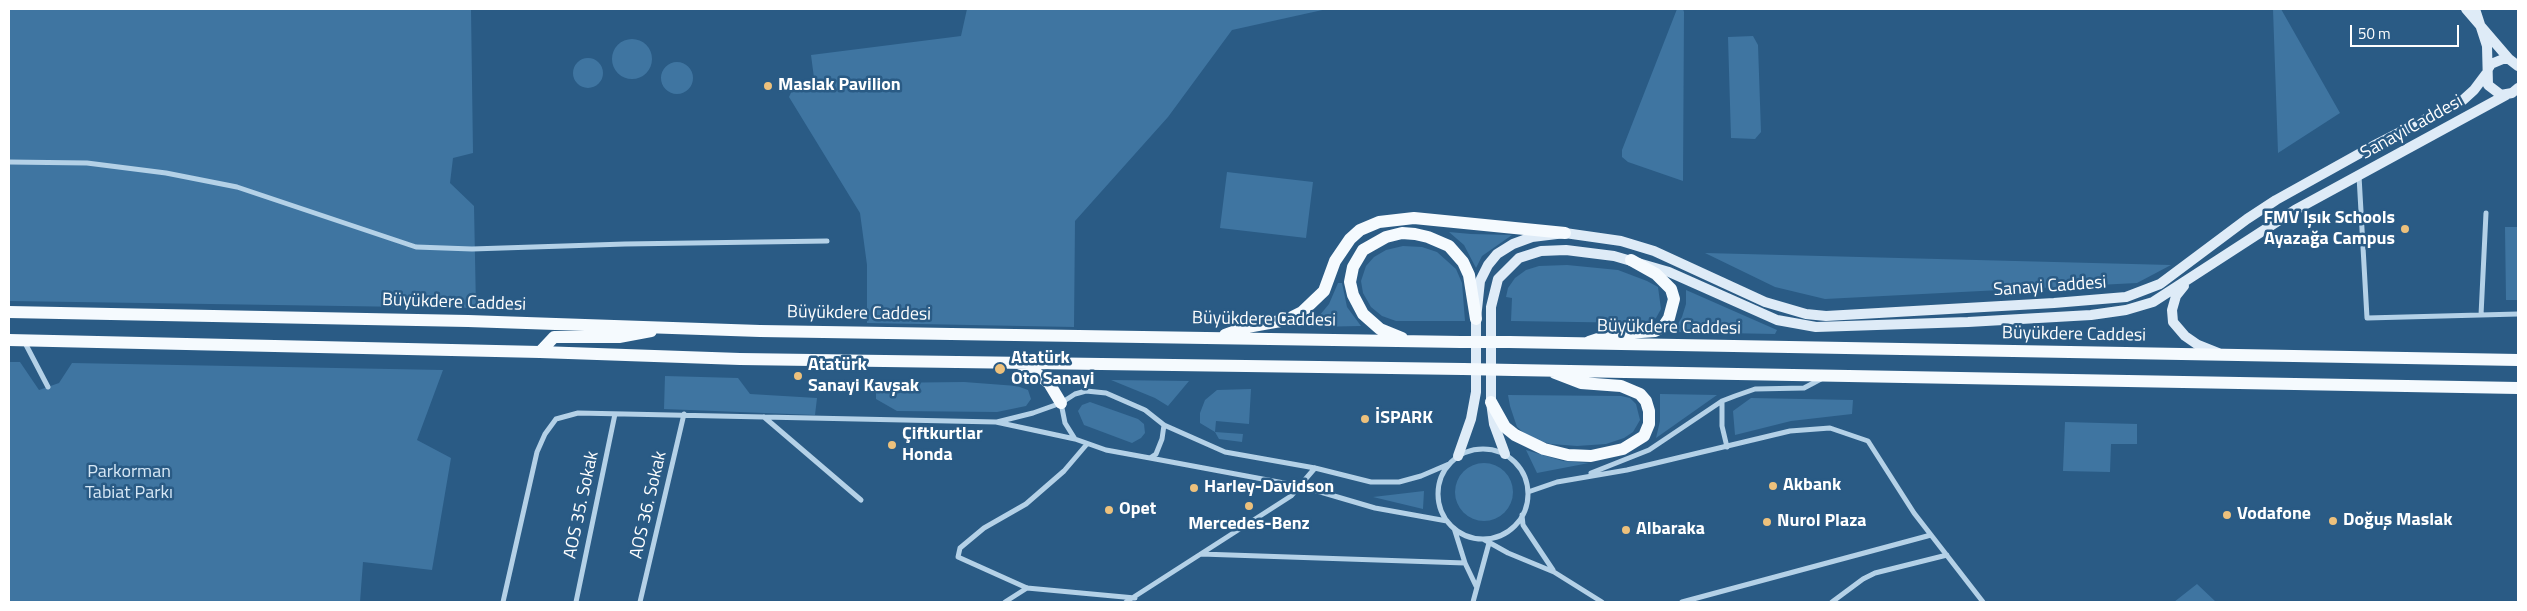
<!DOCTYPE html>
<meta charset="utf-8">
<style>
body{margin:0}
#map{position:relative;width:2527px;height:611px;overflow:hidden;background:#2a5b85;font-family:"Titillium Web",sans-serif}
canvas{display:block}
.frame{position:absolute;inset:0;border:10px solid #fff;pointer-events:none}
.scale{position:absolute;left:2350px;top:25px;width:109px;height:22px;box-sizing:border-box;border:2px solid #fff;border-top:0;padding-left:6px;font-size:15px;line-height:18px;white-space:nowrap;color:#fff;-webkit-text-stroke:4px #2a5b85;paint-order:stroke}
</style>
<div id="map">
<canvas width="2527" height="611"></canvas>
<div class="frame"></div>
<div class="scale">50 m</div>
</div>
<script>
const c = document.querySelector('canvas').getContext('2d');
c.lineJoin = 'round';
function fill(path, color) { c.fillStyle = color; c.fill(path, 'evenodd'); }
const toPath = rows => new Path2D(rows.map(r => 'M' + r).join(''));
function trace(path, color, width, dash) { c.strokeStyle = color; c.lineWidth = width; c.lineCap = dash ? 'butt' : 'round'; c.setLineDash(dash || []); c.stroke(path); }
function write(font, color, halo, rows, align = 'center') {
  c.font = font + ' "Titillium Web",sans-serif'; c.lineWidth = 5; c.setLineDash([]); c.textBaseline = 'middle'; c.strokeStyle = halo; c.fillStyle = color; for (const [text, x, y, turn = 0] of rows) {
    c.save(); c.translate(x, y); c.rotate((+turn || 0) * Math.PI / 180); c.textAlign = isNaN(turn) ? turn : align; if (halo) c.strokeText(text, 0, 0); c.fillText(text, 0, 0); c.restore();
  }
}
fill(toPath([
 [9,9,471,9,473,153,453,158,450,183,474,206,476,308,9,301],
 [967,9,1327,9,1232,30,1168,117,1075,221,1074,327,867,323,867,265,860,213,789,97,795,84,814,78,811,55,961,36],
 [1677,9,1683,9,1684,12,1683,181,1628,162,1622,157,1622,150],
 [2273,9,2281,9,2340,113,2278,153],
 [1753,36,1758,45,1761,132,1755,139,1731,138,1728,37],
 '612 59a20 20 0 1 1 40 0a20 20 0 1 1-40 0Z',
 '573 73a15 15 0 1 1 30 0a15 15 0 1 1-30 0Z',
 '661 78a16 16 0 1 1 32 0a16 16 0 1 1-32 0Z',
 [1227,172,1313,182,1306,238,1220,228],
 [2505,227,2518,227,2518,300,2506,300],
 [1449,232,1471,234,1512,235,1482,256,1476,268,1464,245],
 [1403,246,1422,247,1437,252,1456,269,1462,283,1465,321,1396,321,1382,316,1371,307,1363,293,1361,281,1366,266,1374,257,1386,250],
 [1705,253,2171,265,2137,283,1825,299,1775,287],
 [1567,265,1618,270,1647,281,1658,287,1661,309,1656,318,1650,322,1641,323,1511,321,1512,298,1506,297,1508,288,1515,278,1526,270,1539,266],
 [1338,283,1342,283,1347,307,1361,326,1310,327,1329,304],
 [1686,290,1777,330,1775,334,1673,332,1682,317,1686,304],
 [9,362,20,362,39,390,59,383,72,363,443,370,417,440,451,458,432,570,363,562,360,602,9,602],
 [665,376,738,378,750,394,817,398,815,415,664,409],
 [1111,380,1189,381,1168,406,1155,398],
 [964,382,1017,386,1028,390,1031,399,1026,406,997,412,897,411,876,399,876,383],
 [1251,389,1249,424,1216,421,1215,432,1243,434,1242,442,1219,439,1215,432,1200,423,1200,413,1205,400,1217,390],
 [1660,394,1717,395,1656,438,1660,421],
 [1508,395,1621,396,1630,398,1636,404,1640,420,1633,432,1624,438,1606,444,1577,446,1551,444,1530,438,1517,427,1510,406],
 [1751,398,1853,400,1852,414,1791,421,1735,435,1733,411],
 [1090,402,1138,419,1144,424,1145,433,1141,438,1132,443,1084,425,1078,411,1082,405],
 [2065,422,2137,424,2137,444,2111,444,2110,472,2063,471],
 [1526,450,1563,461,1589,463,1537,473],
 '1455 492a29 29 0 1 1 58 0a29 29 0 1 1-58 0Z',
 [1424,491,1423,509,1373,497],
 [2197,584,2216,602,2174,602]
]), '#3f75a1');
trace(toPath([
 [9,162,87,163,166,173,237,187,416,247,472,249,625,244,827,241],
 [2359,176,2367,318,2518,314],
 [2481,315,2486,213],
 [24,341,48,387],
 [1722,401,1722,426,1727,447],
 [764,417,861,500],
 [997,422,1033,413,1061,403],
 [1164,425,1162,439,1156,454,1150,458,1106,450,1075,439,1065,423,1061,403,1075,394,1086,391,1106,393,1145,410,1164,425,1225,452,1315,468,1371,482,1399,482,1421,476,1449,464],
 [1087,444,1064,471,1026,504,984,528,960,548,958,557,1027,588,1135,598],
 '1438 494a45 45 0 1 1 90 0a45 45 0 1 1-90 0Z',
 [1150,458,1300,486,1375,508,1447,521],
 [1591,473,1649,450,1722,401,1735,396,1755,389,1804,388,1821,379],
 [1528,492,1557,482,1627,470,1790,431,1830,428,1868,441,1914,513,1983,602],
 [1522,515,1523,525,1553,570],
 [1454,528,1465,563,1476,586],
 [1483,539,1508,553,1554,572,1602,602],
 [1201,554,1465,563],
 [503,602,537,452,545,434,556,419,578,413,996,422,1075,439],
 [576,602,615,414],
 [640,602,684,414],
 [1005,602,1027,588],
 [1126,602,1291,496,1315,468],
 [1473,602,1489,543],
 [1682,602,1931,535],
 [1832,602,1863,579,1875,573,1947,555]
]), '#b4d1e7', 5);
trace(toPath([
 [2466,9,2509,59],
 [2475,9,2487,46,2488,85,2501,95,2512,93,2518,88],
 [2488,69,2491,64,2503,59,2509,59,2518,66],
 [2184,286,2176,296,2172,310,2173,322,2185,336,2198,345,2218,353],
 [1505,454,1494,424,1491,402,1491,307,1498,279,1519,258,1541,251,1566,250,1614,256,1669,272,1777,320,1816,327,1968,322,2091,315,2126,310,2153,302,2295,210,2506,95],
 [1458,456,1471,419,1476,392,1476,319,1480,281,1488,265,1497,254,1513,244,1532,237,1565,233,1621,241,1654,251,1765,302,1806,314,1826,316,2054,303,2126,297,2160,284,2247,219,2276,200,2373,146,2463,100,2474,90,2486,74]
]), '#deebf7', 10);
trace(toPath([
 [9,312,468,321,760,331,1461,342],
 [1225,335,1247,327,1286,320,1302,312,1324,291,1335,261,1350,239,1360,230,1379,222,1414,218,1565,233],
 [1402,338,1380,329,1363,314,1353,295,1350,282,1353,267,1363,250,1386,237,1402,233,1415,234,1428,237,1449,246,1463,262,1469,275,1476,319],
 [9,340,540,352,740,359,1463,369],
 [1509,342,2518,360],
 [1589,342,1613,334,1655,331,1663,327,1669,318,1674,299,1671,289,1656,274,1631,260],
 [540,352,554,337,619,337,651,331],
 [1020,364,1032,370,1049,383,1061,403],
 [1514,370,2518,388],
 [1491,402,1505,427,1515,435,1544,449,1568,455,1591,456,1623,449,1644,436,1649,424,1649,411,1646,401,1640,394,1621,386,1581,383,1555,373]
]), '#f5fafe', 12);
trace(toPath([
 [1461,342,1509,342],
 [1463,369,1514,370]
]), '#f5fafe', 12);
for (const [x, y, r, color] of [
 [768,86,5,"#edc17c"],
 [2405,229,5,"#edc17c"],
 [1000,369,6,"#edc17c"],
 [798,376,5,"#edc17c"],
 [1365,419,5,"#edc17c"],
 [892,445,5,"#edc17c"],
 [1773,486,5,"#edc17c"],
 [1194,488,5,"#edc17c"],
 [1249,506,5,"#edc17c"],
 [1109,510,5,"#edc17c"],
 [2227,515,5,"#edc17c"],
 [2333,521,5,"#edc17c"],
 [1767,522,5,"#edc17c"],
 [1626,530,5,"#edc17c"]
]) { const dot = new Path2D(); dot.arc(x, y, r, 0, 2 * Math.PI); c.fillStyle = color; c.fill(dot); trace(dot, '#2a5b85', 2); }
write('bold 18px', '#fff', '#2a5b85', [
 ["Maslak Pavilion",778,86],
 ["FMV Işık Schools",2395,219,"right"],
 ["Ayazağa Campus",2395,240,"right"],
 ["Atatürk",1011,359],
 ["Oto Sanayi",1011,380],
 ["Atatürk",808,366],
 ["Sanayi Kavşak",808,387],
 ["İSPARK",1375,419],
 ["Çiftkurtlar",902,435],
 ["Honda",902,456],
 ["Akbank",1783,486],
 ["Harley-Davidson",1204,488],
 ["Opet",1119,510],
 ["Vodafone",2237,515],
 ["Doğuş Maslak",2343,521],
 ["Nurol Plaza",1777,522],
 ["Mercedes-Benz",1249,525,"center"],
 ["Albaraka",1636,530]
], 'left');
write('18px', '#fff', '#2a5b85', [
 ["Sanayi Caddesi",2412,128,-29],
 ["Sanayi Caddesi",2050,287,-4],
 ["Büyükdere Caddesi",454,303,2],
 ["Büyükdere Caddesi",859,314,1],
 ["Büyükdere Caddesi",1264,320,1],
 ["Büyükdere Caddesi",1669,328,1],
 ["Büyükdere Caddesi",2074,335,1],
 ["AOS 35. Sokak",582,505,-78],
 ["AOS 36. Sokak",649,505,-77]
]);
write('18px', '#d7e8f6', '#2a5b85', [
 ["Parkorman",129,473],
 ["Tabiat Parkı",129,494]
]);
</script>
